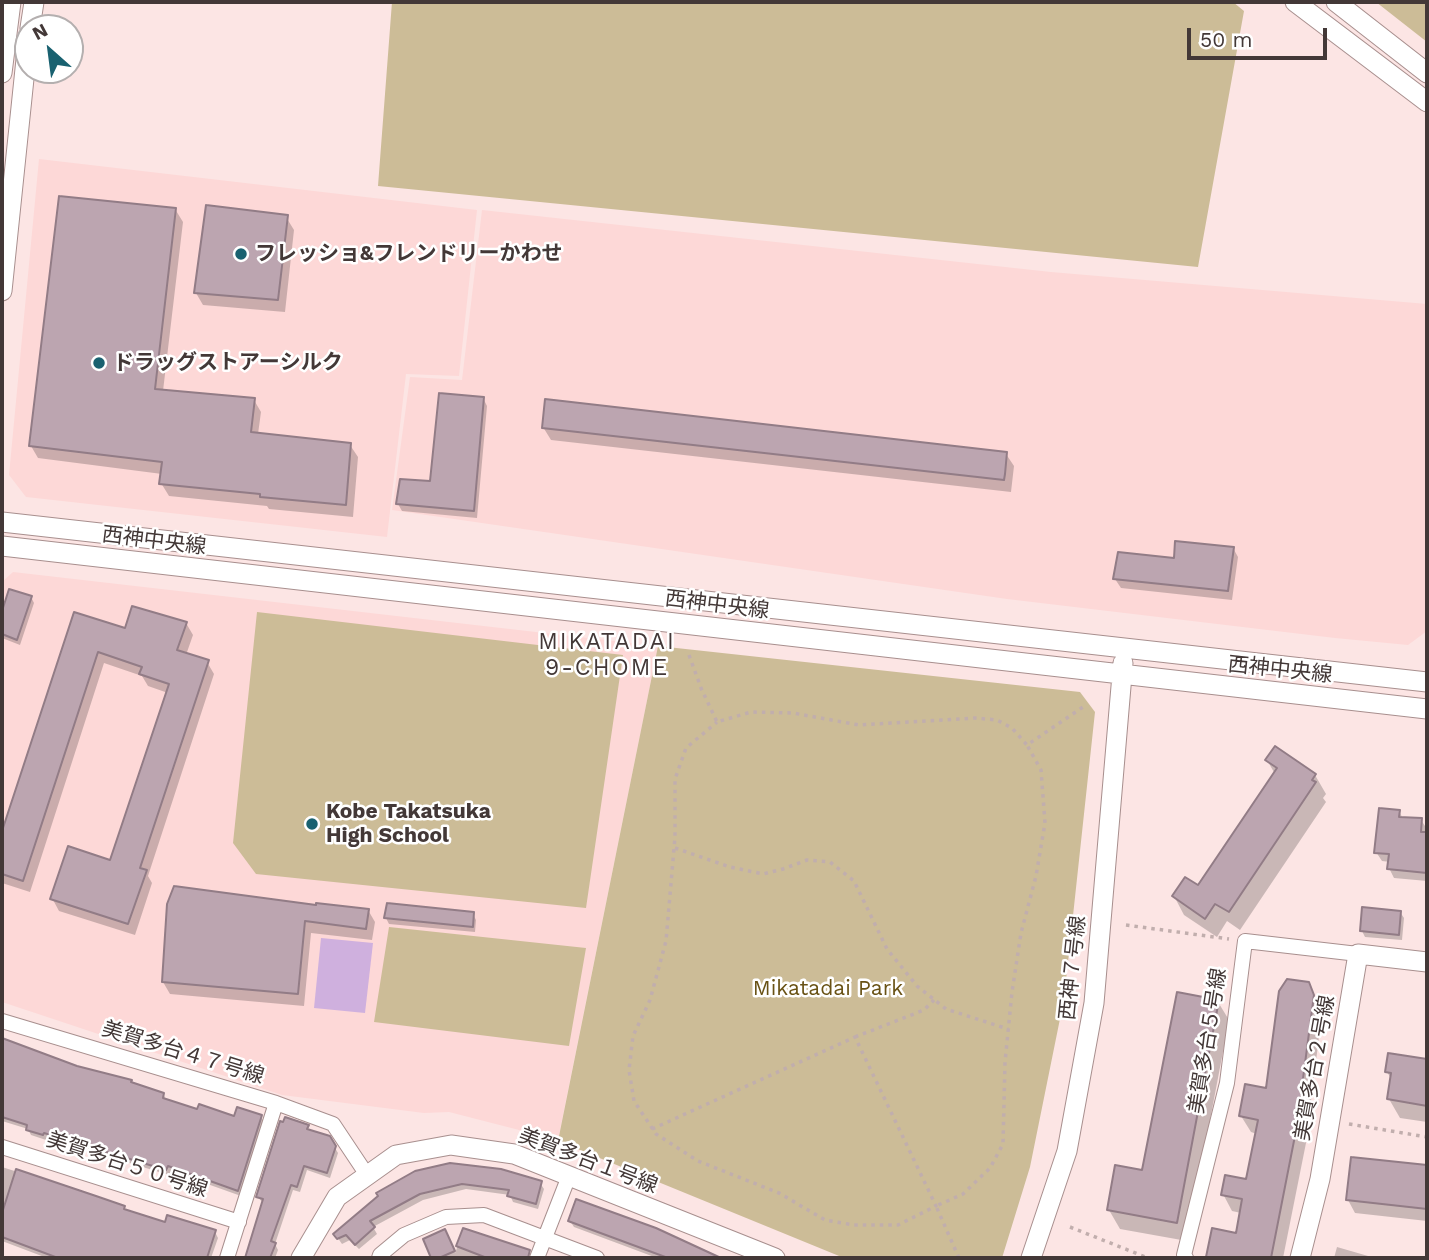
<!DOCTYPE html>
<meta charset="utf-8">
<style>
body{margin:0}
#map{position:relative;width:1429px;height:1260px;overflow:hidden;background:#fce5e4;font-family:"Work Sans",sans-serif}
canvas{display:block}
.frame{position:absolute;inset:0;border:4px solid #433837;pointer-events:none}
.north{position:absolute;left:14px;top:14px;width:70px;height:70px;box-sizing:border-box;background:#fff;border:2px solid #b4afaf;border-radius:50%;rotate:332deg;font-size:19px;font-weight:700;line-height:28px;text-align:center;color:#433837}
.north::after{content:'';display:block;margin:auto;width:24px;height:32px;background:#196170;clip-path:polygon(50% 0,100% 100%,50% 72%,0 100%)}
.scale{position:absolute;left:1187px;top:28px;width:140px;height:32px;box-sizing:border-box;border:4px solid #433837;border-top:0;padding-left:9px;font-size:21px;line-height:24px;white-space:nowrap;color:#433837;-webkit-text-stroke:5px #fff;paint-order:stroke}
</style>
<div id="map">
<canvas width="1429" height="1260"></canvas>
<div class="frame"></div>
<div class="north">N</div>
<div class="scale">50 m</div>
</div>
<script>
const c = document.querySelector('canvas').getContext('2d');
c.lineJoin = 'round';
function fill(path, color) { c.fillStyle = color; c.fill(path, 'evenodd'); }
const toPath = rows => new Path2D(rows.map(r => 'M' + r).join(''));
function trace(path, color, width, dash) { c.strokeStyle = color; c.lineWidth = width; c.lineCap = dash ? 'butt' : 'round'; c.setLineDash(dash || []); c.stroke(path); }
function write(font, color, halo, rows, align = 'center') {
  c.font = font + ' "Work Sans","Noto Sans JP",sans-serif'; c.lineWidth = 5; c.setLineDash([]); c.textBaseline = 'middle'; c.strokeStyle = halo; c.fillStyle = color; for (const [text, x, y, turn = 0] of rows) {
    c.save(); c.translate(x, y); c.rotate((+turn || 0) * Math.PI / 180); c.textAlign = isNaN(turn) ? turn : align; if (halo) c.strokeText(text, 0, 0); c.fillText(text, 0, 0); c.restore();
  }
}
fill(toPath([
 [39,159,477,210,459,376,406,374,387,537,26,497,9,475],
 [482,210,1051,272,1427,304,1427,631,1408,645,1335,638,1007,599,392,510,410,377,462,380],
 [13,572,658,646,558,1140,449,1112,424,1113,282,1095,2,1002,2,582]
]), '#fdd8d7');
fill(toPath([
 [392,2,1233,2,1244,11,1198,267,378,186],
 [1376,2,1427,2,1427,42],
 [257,612,623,655,586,908,256,874,233,843],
 [658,646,1080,692,1095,712,1064,999,1030,1167,1002,1258,844,1258,558,1141],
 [389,927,586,948,569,1046,374,1022]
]), '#ccbc97');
fill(toPath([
 [321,938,373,943,365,1013,314,1008]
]), '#cfb0de');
fill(toPath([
 [175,209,183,222,163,391,254,400,261,412,258,434,350,445,358,457,353,517,269,509,267,506,169,496,161,483,162,474,38,458,31,446],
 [286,217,294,230,285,312,203,305,196,293],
 [483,398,487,406,477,518,402,511,398,504,432,483],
 [543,427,1006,454,1014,466,1011,492,551,440],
 [1233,548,1238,557,1232,600,1121,588,1115,579,1175,559],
 [10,592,31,597,34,603,20,645,2,638,2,616],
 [76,615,126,630,186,623,193,635,186,655,207,662,214,674,148,876,152,883,135,935,59,911,52,898,112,862,168,693,148,686,142,676,104,663,30,892,2,883,2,836],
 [1267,760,1315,775,1326,794,1323,798,1326,802,1240,930,1227,921,1217,937,1184,915,1174,896,1198,888,1275,774],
 [1399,811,1403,819,1421,820,1427,829,1427,881,1394,878,1389,868,1390,862,1382,861,1376,852],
 [318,907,368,910,375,922,372,940,311,933,304,1006,170,994,163,982],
 [1400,912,1404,918,1402,940,1365,937,1362,931],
 [473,914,476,920,475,932,389,924,386,918],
 [1308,984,1322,1013,1310,1109,1312,1113,1283,1258,1209,1258,1208,1256,1237,1235,1241,1213,1232,1211,1223,1194,1248,1181,1257,1134,1251,1132,1241,1116,1268,1090],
 [1218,1002,1229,1020,1187,1241,1120,1229,1109,1210,1143,1172],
 [2,1040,76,1067,131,1081,133,1084,163,1094,167,1101,198,1111,235,1118,261,1117,264,1122,241,1196,171,1171,169,1175,47,1138,46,1140,31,1135,28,1129,2,1121],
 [1390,1055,1427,1061,1427,1122,1400,1118,1389,1099,1392,1080,1387,1072],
 [307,1127,310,1132,329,1138,338,1153,330,1178,307,1170,300,1192,293,1190,275,1244,278,1250,275,1258,247,1258,263,1203,258,1197],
 [1352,1159,1427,1167,1427,1221,1355,1213,1348,1200],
 [2,1167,96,1197,124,1207,126,1212,166,1225,215,1232,218,1238,211,1258,47,1258,2,1241],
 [416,1173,540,1183,544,1189,538,1209,513,1202,510,1195,466,1189,423,1200,373,1227,377,1234,359,1249,350,1240,342,1244,335,1234],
 [570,1221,656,1230,718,1258,657,1258,574,1227],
 [464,1230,526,1250,528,1258,433,1258,425,1240,448,1237,455,1253],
 [1337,1247,1375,1258,1334,1258]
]), '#0003');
const building = toPath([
 [59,196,176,208,155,389,255,398,251,432,351,443,346,505,260,497,260,494,159,484,162,462,29,446,59,196],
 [206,205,288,215,278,300,194,293,206,205],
 [439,393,484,397,474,511,396,504,400,479,430,481,439,393],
 [545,399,1007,452,1005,474,1004,480,542,428,545,399],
 [1175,541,1234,547,1228,591,1113,579,1118,552,1174,558,1175,541],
 [9,589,32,596,17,640,2,634,2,611,9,589],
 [132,606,187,622,177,650,209,660,140,868,147,870,128,924,50,899,68,846,110,860,169,684,139,674,142,667,98,652,23,881,2,874,2,831,74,612,125,628,132,606],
 [1275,746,1316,774,1312,780,1316,782,1229,912,1215,904,1205,919,1172,896,1185,877,1198,885,1277,768,1265,760,1275,746],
 [1379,808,1400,810,1399,817,1422,818,1421,832,1427,832,1427,873,1387,869,1389,854,1374,853,1379,808],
 [174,886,316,905,316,903,369,909,366,929,305,921,298,994,162,982,167,904,174,886],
 [387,903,474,912,473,927,384,918,387,903],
 [1362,907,1401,911,1399,935,1360,931,1362,907],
 [1287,979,1309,982,1314,995,1301,1094,1303,1095,1271,1258,1206,1257,1212,1228,1236,1233,1242,1199,1221,1195,1225,1175,1246,1179,1258,1120,1239,1116,1245,1084,1266,1088,1279,991,1287,979],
 [1177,992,1219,1000,1177,1223,1107,1210,1115,1165,1142,1170,1177,992],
 [2,1038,77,1066,132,1080,131,1082,164,1093,163,1098,197,1109,199,1104,234,1116,237,1107,262,1115,238,1191,168,1166,166,1170,44,1133,43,1135,26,1130,27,1125,2,1117,2,1038],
 [1388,1053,1427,1059,1427,1106,1387,1099,1391,1073,1385,1072,1388,1053],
 [285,1117,309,1125,307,1129,330,1136,336,1146,327,1173,304,1166,297,1187,291,1185,271,1241,276,1243,270,1258,245,1258,263,1199,256,1197,280,1121,283,1122,285,1117],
 [1351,1157,1427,1165,1427,1209,1346,1200,1351,1157],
 [450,1163,501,1169,542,1181,536,1204,507,1196,509,1190,462,1184,420,1194,370,1221,375,1227,355,1245,346,1235,337,1239,333,1234,378,1196,376,1193,415,1171,450,1163],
 [16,1169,96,1196,125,1206,124,1209,165,1222,167,1215,216,1230,207,1258,58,1258,2,1237,2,1213,16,1169],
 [576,1199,656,1228,721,1258,668,1258,568,1221,576,1199],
 [463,1228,530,1250,528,1258,487,1258,456,1246,463,1228],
 [445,1229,455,1251,439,1258,431,1258,423,1239,445,1229]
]);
fill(building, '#bca5b0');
trace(building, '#927c86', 2);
const minor = toPath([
 [2,1021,276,1103,227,1258],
 [276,1103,333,1124,367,1175],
 [2,1147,239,1222],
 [379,1258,380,1255,404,1235,446,1217,484,1215,597,1258],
 [537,1258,569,1176],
 [1186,1258,1184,1255,1227,1083,1245,941,1358,954]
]);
const tertiary = toPath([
 [1295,2,1427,102],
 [1336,2,1427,73],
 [30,28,34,2],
 [2,73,11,2],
 [2,291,28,40],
 [2,522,1427,682],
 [2,546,1427,709],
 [301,1258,337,1197,396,1155,451,1145,514,1154,775,1258],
 [1031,1258,1067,1151,1094,1003,1123,663],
 [1300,1258,1320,1179,1358,954,1427,962]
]);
trace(minor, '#a88f8e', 16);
trace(tertiary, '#a88f8e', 21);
trace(toPath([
 [689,655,701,688,717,722,751,712,793,713,859,725,975,718,997,720,1012,728,1027,745,1083,707],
 [675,848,730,867,763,874,783,869,807,860,830,862,854,881,887,949,917,986,946,1009,1008,1029],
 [1126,925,1229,939],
 [855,1037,924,1010,934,1000],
 [1349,1124,1427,1137],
 [652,1129,855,1037,936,1206,898,1225,854,1225,825,1220,779,1193,698,1161,656,1134,634,1101,629,1070,633,1036,650,1000,666,941,675,837,675,779,686,748,717,722],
 [1070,1227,1148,1258],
 [959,1258,936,1206,963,1194,990,1168,1003,1144,1005,1062,1012,992,1021,933,1036,876,1045,823,1041,770,1027,745]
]), '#c1aead', 3.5, [3.5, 5]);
trace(minor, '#fff', 14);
trace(tertiary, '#fff', 19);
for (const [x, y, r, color] of [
 [241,254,7,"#196170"],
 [99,363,7,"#196170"],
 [312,824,7,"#196170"]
]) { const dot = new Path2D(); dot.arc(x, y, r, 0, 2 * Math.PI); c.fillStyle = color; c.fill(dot); trace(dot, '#fff', 2.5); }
write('bold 21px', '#433837', '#fff', [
 ["フレッショ&フレンドリーかわせ",255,254],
 ["ドラッグストアーシルク",113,363],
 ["Kobe Takatsuka",326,812],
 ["High School",326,836]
], 'left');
write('21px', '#433837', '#fff', [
 ["西神中央線",154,541,7],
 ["西神中央線",717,605,7],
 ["西神中央線",1280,670,6],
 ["西神７号線",1073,968,-84],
 ["美賀多台５号線",1208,1041,-81],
 ["美賀多台４７号線",183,1053,17],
 ["美賀多台２号線",1315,1068,-80],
 ["美賀多台１号線",588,1161,21],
 ["美賀多台５０号線",127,1165,18]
]);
write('21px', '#695215', '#fff', [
 ["Mikatadai Park",828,989]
]);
c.letterSpacing = '2px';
write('23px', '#433837', '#fff', [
 ["MIKATADAI",607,642],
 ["9-CHOME",607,668]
]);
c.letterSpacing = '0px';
</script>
